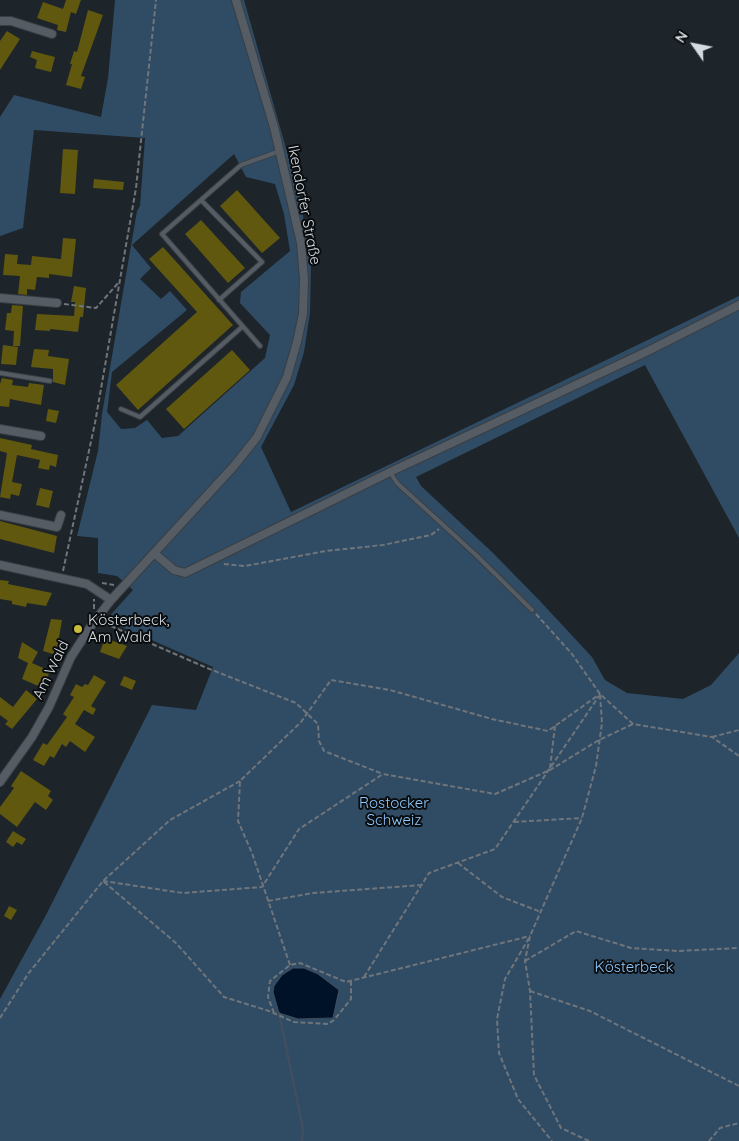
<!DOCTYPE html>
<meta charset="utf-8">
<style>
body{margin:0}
#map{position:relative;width:739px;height:1141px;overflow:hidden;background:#1d242a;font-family:Quicksand,sans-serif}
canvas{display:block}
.north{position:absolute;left:669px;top:20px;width:50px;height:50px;-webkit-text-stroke:4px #0a0d0f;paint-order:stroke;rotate:303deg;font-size:14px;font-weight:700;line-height:20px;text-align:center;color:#d6dbdf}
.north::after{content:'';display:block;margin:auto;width:18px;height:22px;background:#d6dbdf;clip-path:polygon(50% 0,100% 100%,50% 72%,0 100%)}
</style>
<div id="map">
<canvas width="739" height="1141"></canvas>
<div class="north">N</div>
</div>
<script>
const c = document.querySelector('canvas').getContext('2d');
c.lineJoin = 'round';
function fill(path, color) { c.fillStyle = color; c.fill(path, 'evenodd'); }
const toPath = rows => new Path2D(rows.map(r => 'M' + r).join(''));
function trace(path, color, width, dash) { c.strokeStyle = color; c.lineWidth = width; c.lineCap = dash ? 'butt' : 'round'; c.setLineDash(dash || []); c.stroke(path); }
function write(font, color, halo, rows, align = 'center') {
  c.font = font + ' Quicksand,sans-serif'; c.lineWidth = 4; c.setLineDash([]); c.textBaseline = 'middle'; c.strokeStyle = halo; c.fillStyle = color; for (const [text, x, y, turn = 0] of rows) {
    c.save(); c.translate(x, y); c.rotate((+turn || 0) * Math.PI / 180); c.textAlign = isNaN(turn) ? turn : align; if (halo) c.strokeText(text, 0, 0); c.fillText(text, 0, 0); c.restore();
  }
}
fill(toPath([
 [115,0,244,0,300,198,311,264,310,313,304,352,294,385,261,447,291,512,739,296,739,538,645,365,416,477,421,486,492,552,539,600,592,657,605,680,627,693,683,699,711,685,739,653,739,1141,0,1141,0,999,46,915,152,705,196,710,213,667,106,620,133,590,117,576,98,573,98,538,77,536,98,451,102,414,137,211,140,206,145,138,34,130,23,228,0,236,0,117,14,95,101,117,108,78],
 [234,154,246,177,275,184,284,214,290,251,241,292,240,303,270,335,265,358,178,436,162,438,147,420,135,428,121,429,107,412,112,372,187,310,170,291,161,299,140,279,151,268,132,245],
 [293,968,304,968,318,974,333,1018,298,1019]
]), '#304c65');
const water = toPath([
 [293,968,304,968,318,974,339,990,333,1018,298,1019,279,1013,273,992,274,986,282,975,293,968]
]);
fill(water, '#001227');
trace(water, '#404e5e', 1);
trace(toPath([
 [279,1013,303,1129,302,1141]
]), '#404e5e', 2.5);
fill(toPath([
 [66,0,81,0,76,14,71,12,66,32,57,30,58,25,37,18,43,2,63,9],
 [88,10,103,15,81,76,85,77,81,89,66,85,72,64,70,64,74,51,77,52],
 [7,31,20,39,0,70,0,41],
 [32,51,55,57,51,72,35,68,37,60,30,57],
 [63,149,78,150,75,194,60,193],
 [94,179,124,182,123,190,93,188],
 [237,190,280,238,262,253,220,206],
 [201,220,245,268,228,283,185,234],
 [63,238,76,239,72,277,49,274,49,278,37,277,35,290,27,289,27,295,18,294,20,276,3,275,5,254,18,255,17,264,31,265,32,256,61,259],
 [163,247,233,325,138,410,116,385,197,312,149,259],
 [74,286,86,288,83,317,80,317,78,332,50,329,50,331,35,330,37,314,74,316,75,302,71,302],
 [12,305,23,306,20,346,13,346,14,331,5,330,7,313,11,313],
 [3,345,18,347,16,365,1,364],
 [34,349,49,350,48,356,69,359,65,385,53,382,53,369,31,367],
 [232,350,250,370,184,429,166,409],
 [2,378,13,380,12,385,28,387,29,383,44,385,41,405,10,399,9,407,0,406,0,384],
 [48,409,59,411,56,423,46,421],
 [0,438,32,445,31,449,58,455,56,467,50,465,49,470,38,468,40,460,17,455,12,482,22,484,19,496,11,494,10,499,0,497,7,453,0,451],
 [40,488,53,491,49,508,36,505],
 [0,521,57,536,54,553,0,539],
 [0,580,9,581,8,584,52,593,46,606,27,603,26,607,12,604,12,601,0,599],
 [51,619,62,620,56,655,43,651],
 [105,638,127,646,119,659,100,652],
 [22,642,38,652,32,663,50,671,43,688,22,679,28,663,18,658],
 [94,675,106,682,91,706,96,709,93,715,84,710,75,724,95,737,85,752,70,741,66,747,62,744,54,758,50,756,44,766,33,760,43,743,47,745,67,717,63,714,74,697,70,695,76,684,82,687,85,684,88,685],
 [124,676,136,681,132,690,120,685],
 [26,690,37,699,12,729,5,724,8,721,0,715,0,697,13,707],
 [21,771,51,791,48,796,53,800,46,810,35,802,17,827,0,814,0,807,14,788,11,786],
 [13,831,26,839,22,845,17,842,13,847,6,842],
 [9,906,17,910,11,920,4,916]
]), '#60580f');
const service = toPath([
 [201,200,262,262,219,300],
 [260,346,162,234,241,165,280,151],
 [0,373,50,381],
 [121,409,140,417,242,327],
 [390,472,397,483,476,555,532,610]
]);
const minor = toPath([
 [0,21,11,21,52,34],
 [0,298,57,303],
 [0,429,41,436],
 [0,515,57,527,61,515],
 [154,553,174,570,185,573,390,472,646,352,739,305],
 [0,565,87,584,111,600],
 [0,782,32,737,49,707,71,657,93,623,111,600,234,466,257,437,287,377,297,342,303,314,304,279,301,243,274,127,236,0]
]);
trace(service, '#393e43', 6);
trace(minor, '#393e43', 10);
trace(toPath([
 [64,304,96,308,120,281],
 [224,564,245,566,326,551,383,545,431,535,439,529],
 [63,571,95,423,136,188,156,0],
 [102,583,114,585],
 [94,609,94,599],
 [536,614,572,654,600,694,633,724,712,737,739,756],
 [104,623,207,668,296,703,318,724,319,741,324,751,383,774],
 [712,737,739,730],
 [550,768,555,726],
 [514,822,582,818],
 [458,863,502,897,541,912],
 [103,881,183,893,262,887,299,829,383,774,495,794,550,770,599,740,633,724],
 [104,882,176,943,224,997,269,1011,294,1022,328,1024,334,1020,351,999,351,980],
 [268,901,313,893,422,885],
 [529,938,505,979,497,1019,499,1053,518,1099,552,1141],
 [525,961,576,931,631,948,678,951,739,948],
 [290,965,252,853,238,821,240,781,301,722,331,680,390,690,492,719,548,731,600,694],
 [364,977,429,873,495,849,599,696],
 [530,991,590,1011,739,1086],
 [274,1013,268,997,270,981,290,965,300,963,346,982,530,936],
 [0,1018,28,974,103,881,170,820,240,781],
 [589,1141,561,1128,534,1075,530,991,525,961,530,936,582,818,596,766,602,723,600,694],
 [709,1141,720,1128,739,1123]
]), '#6f757a', 2, [5, 2.5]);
trace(service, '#555c63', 4);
trace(minor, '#555c63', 8);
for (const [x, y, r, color] of [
 [78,629,5,"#c9ba3a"]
]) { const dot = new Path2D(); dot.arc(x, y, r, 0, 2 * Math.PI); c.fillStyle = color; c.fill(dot); trace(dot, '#0a0d0f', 2); }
write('15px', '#d6dbdf', '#0a0d0f', [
 ["Ikendorfer Straße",304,205,79],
 ["Am Wald",51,670,-64]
]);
write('15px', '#d6dbdf', '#0a0d0f', [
 ["Kösterbeck,",88,620],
 ["Am Wald",88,637]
], 'left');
write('15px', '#8ec7fb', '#0a0d0f', [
 ["Rostocker",394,803],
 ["Schweiz",394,820],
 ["Kösterbeck",634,967]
]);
</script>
